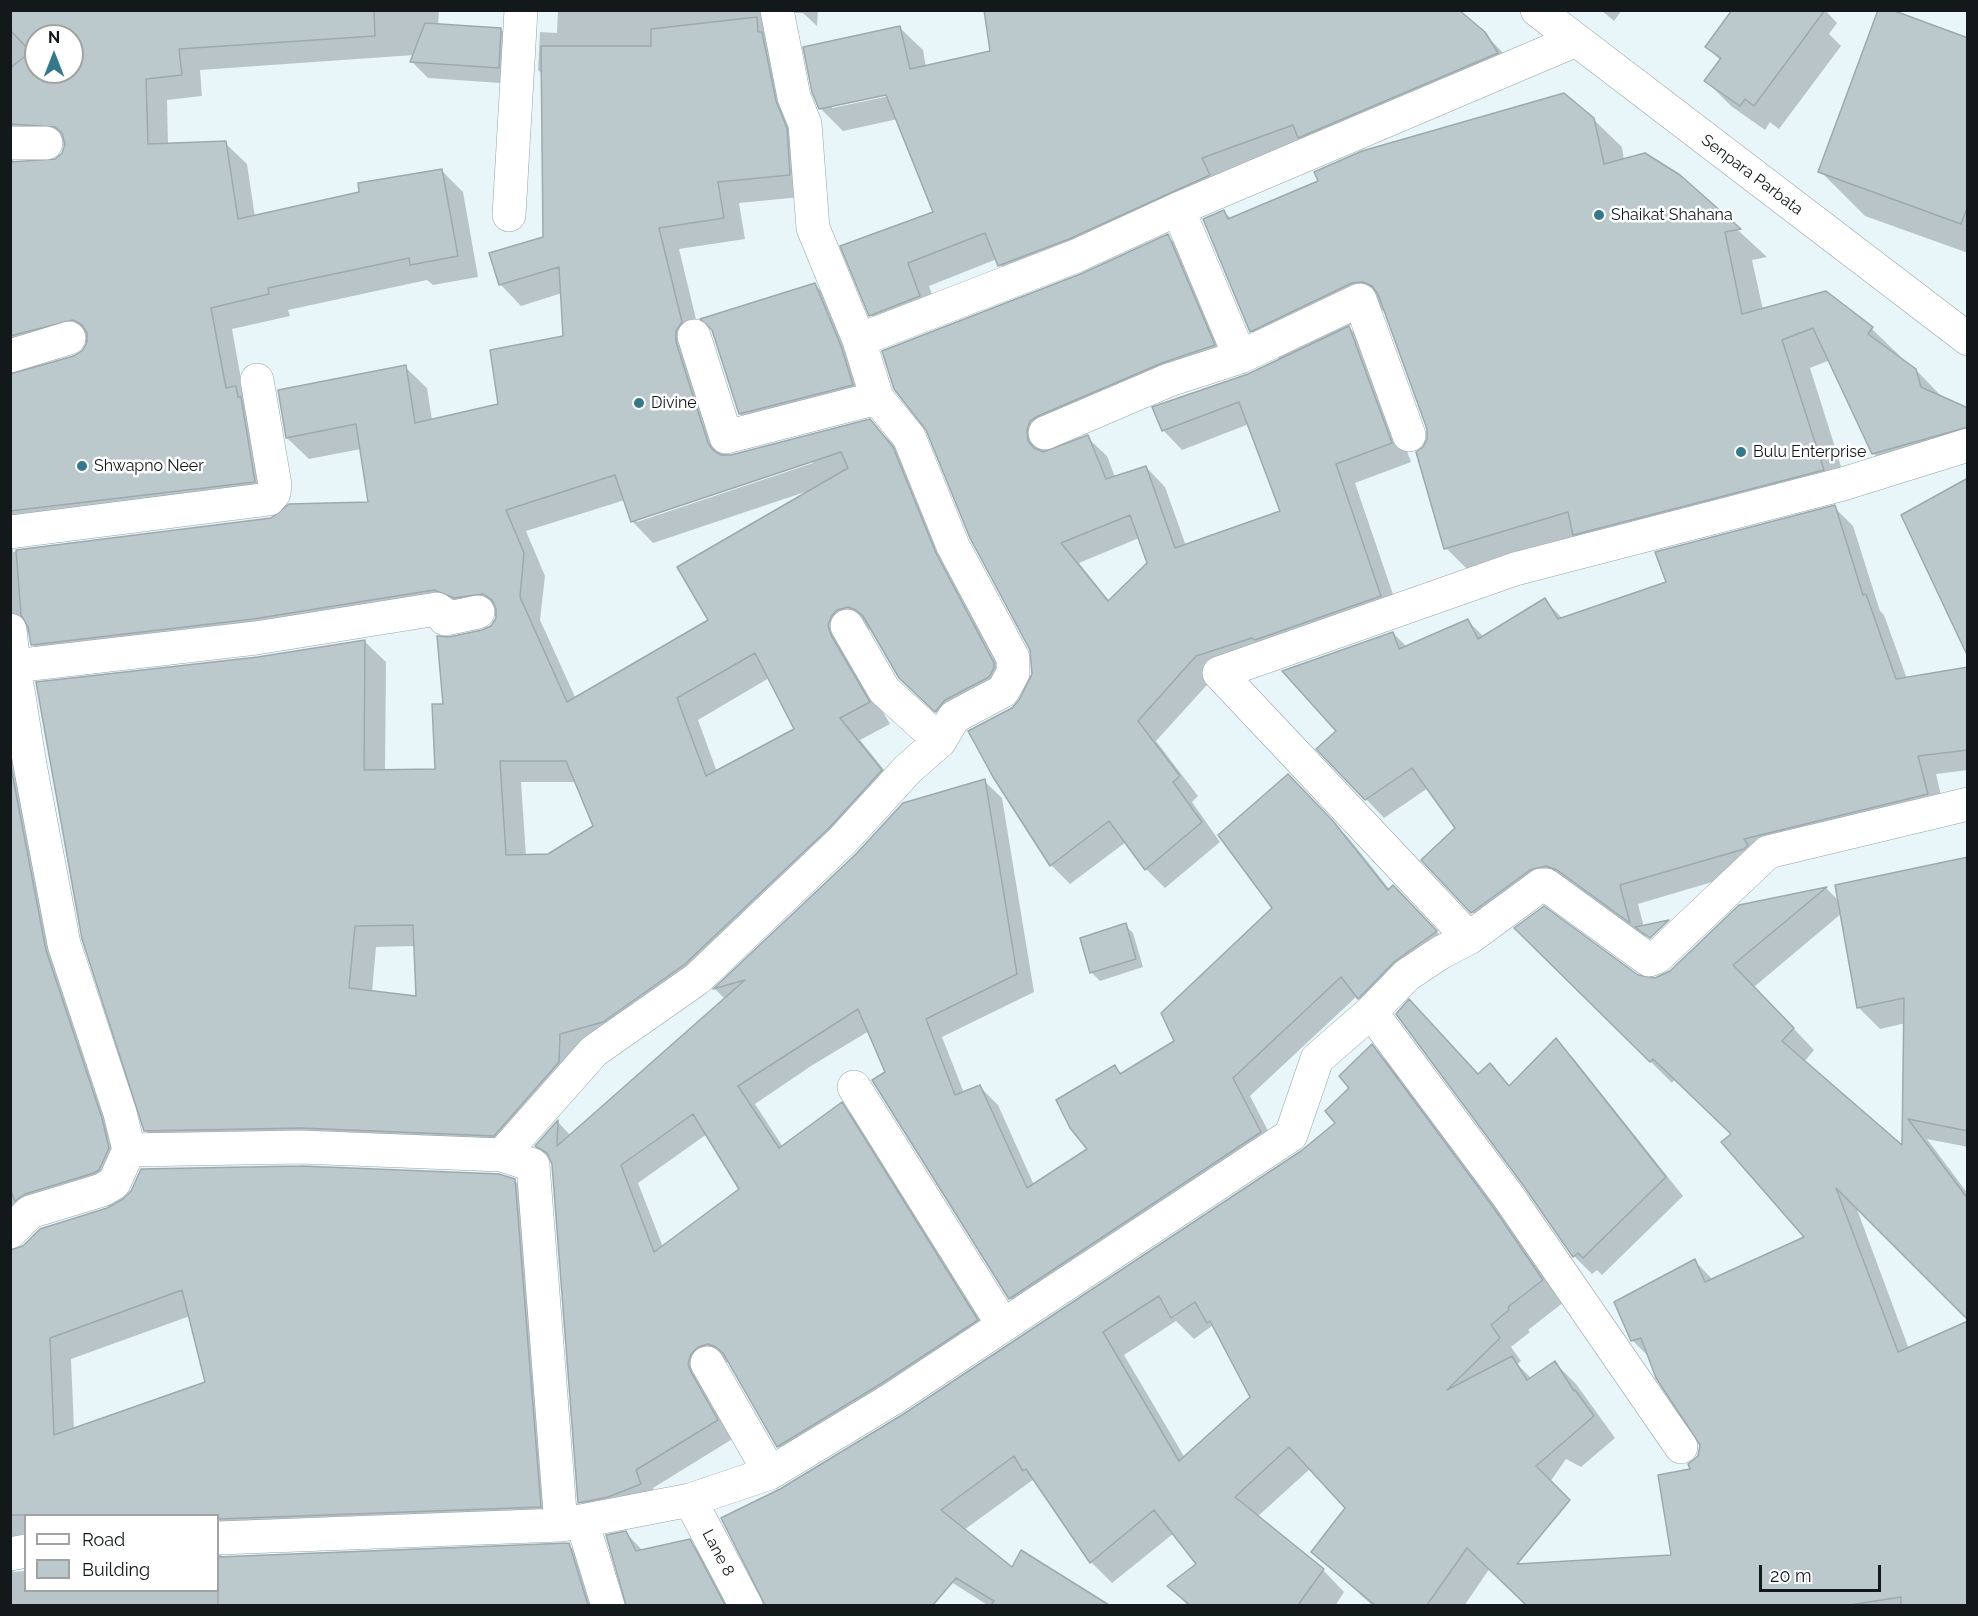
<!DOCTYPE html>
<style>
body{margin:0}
#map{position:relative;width:1978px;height:1616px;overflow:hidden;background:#e8f6fa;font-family:Raleway,sans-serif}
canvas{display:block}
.frame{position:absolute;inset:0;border:12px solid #13181a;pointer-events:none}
.legend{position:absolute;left:24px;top:1514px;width:195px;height:78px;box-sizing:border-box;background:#fff;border:2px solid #a1a3a3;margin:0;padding:8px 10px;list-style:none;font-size:18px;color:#13181a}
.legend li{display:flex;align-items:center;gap:12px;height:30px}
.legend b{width:30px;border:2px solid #a1a3a3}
.north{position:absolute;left:24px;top:24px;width:60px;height:60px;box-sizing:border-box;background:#fff;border:2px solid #a1a3a3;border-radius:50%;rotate:0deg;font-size:16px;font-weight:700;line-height:24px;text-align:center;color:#13181a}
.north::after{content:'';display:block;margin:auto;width:21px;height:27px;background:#357889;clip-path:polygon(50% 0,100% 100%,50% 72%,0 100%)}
.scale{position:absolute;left:1759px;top:1565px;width:122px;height:27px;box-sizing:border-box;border:3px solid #13181a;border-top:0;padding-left:8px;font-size:18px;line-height:21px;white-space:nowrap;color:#13181a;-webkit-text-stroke:4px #fff;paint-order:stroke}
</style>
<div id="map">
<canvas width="1978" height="1616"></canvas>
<div class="frame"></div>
<ul class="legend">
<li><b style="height:8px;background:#fff"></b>Road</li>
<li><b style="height:16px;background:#bbc9cd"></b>Building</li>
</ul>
<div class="north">N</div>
<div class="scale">20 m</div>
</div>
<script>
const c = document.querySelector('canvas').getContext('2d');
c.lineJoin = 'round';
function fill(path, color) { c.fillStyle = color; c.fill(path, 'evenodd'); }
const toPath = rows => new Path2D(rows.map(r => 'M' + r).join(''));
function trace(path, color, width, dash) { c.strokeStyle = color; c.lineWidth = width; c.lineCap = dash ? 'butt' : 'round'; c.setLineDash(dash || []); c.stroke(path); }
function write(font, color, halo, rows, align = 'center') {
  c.font = font + ' Raleway,sans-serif'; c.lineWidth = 5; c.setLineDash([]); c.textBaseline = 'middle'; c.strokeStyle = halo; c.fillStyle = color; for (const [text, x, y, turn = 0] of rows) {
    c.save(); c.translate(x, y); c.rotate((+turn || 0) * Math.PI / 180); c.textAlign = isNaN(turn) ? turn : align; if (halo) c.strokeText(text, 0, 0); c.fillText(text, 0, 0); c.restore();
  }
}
fill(toPath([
 [10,10,439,10,438,26,501,29,517,46,515,84,428,78,412,62,414,55,200,70,202,96,167,100,168,145,225,143,247,164,255,217,360,194,442,171,463,192,478,277,433,285,427,280,288,310,290,316,232,329,244,396,276,503,13,547,13,552,272,519,369,504,361,449,309,459,287,438,405,367,427,388,432,420,500,405,565,337,562,293,521,306,500,284,544,239,543,75,538,70,540,32,557,33,558,10,818,10,817,26,803,13,795,13,786,17,811,196,739,203,745,239,679,249,702,344,697,364,728,457,870,421,891,442,914,470,1015,685,958,732,922,699,872,629,859,631,851,658,890,724,860,740,902,792,625,1042,516,1157,167,1152,145,1130,258,658,364,641,386,662,385,772,436,771,449,639,483,632,492,627,497,616,53,666,32,644,29,632,20,636,10,695],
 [36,36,72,36,72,72,36,72],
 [66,145,64,153,55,161,13,163,14,156,23,147],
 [90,341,83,352,12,375,18,364],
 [812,461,813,463,637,522,636,519],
 [811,490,710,621,576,699,540,620,545,576,526,531,625,500,632,521,653,543],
 [769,678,796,730,717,772,698,720],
 [521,782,577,782,595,827,548,855,526,856],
 [416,946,417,997,372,992,376,947],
 [1601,10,1622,10,1614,21],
 [1734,10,1825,10,1837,23,1829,34,1841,46,1779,129,1770,122,1765,130,1731,106,1706,81,1721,61,1707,47],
 [900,28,923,50,926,67,1484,33,1507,57,1022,288,1000,265,997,259,929,286,941,319,893,338,871,315,935,213,898,119,843,131,821,109],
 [893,92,894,95,832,108,832,105],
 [1968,40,1968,253,1865,216,1820,171],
 [1593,119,1622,147,1624,160,1679,176,1767,257,1752,260,1763,310,1826,293,1872,329,1900,356,1899,358,1916,370,1944,399,1968,410,1968,462,1901,481,1873,453,1830,360,1810,368,1851,498,1474,576,1446,548,1424,448,1429,439,1428,428,1385,310,1381,311,1348,326,1368,347,1411,462,1355,483,1400,615,1216,675,1156,741,1198,796,1192,802,1220,842,1165,888,1146,869,1126,842,1070,884,1051,865,1013,709,1021,701,1033,674,1031,649,971,537,1083,275,1168,236,1187,255,1233,365,1049,442,1044,453,1087,437,1107,456,1115,477,1146,467,1165,487,1186,546,1282,512,1249,424,1182,450,1163,430,1249,375,1280,360,1251,331,1224,212,1232,219],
 [1139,538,1148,564,1110,602,1079,563],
 [815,285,840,310,877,409,765,438,740,414],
 [1834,507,1853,526,1880,611,1884,615,1907,679,1968,669,1968,770,1936,774,1945,813,1638,904,1647,939,1566,884,1491,931,1472,912,1457,828,1428,788,1384,818,1366,799,1339,731,1393,633,1407,647,1468,621,1484,637,1545,600,1563,619,1668,583],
 [10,741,130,1171,10,1209],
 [984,781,1002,798,1034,992,942,1037,964,1093,980,1087,998,1105,1034,1185,1089,1149,1115,1067,1122,1074,1175,1042,1274,909,1306,793,1351,841,1390,890,1411,904,1453,949,1376,1015,1357,996,1250,1096,1278,1150,1028,1316,1010,1298,887,1072,869,1031,811,1066,755,1104,783,1147,841,1104,859,1122,994,1338,796,1464,778,1446,730,1362,716,1364,734,1438,653,1488,658,1502,597,1520,580,1502,552,1161,537,1146,558,1122,571,1136,725,999,715,989,857,855],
 [707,1134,741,1189,663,1247,638,1183],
 [1968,859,1968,1147,1927,1139,1968,1194,1968,1317,1855,1204,1909,1349,1968,1323,1968,1606,1526,1606,1490,1568,1464,1606,1373,1606,1313,1552,1347,1508,1311,1468,1257,1517,1323,1570,1344,1592,1335,1606,1188,1606,1169,1586,1198,1564,1174,1533,1112,1583,1091,1562,1034,1479,964,1530,1012,1569,1021,1552,1106,1606,989,1606,877,1535,866,1550,923,1606,766,1606,764,1597,780,1490,903,1416,1302,1152,1337,1123,1372,1046,1393,1068,1514,1230,1564,1302,1528,1330,1530,1332,1511,1347,1521,1361,1517,1364,1532,1379,1555,1363,1576,1384,1615,1438,1581,1467,1566,1459,1491,1567,1673,1557,1692,1470,1701,1445,1651,1359,1632,1340,1695,1261,1713,1280,1807,1237,1733,1134,1675,1079,1672,1083,1517,928,1637,977,1655,979,1671,972,1740,907,1826,888,1840,902],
 [1842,913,1858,1007,1880,1029,1906,1023,1904,1148,1804,1062,1814,1050,1754,987],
 [1176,1321,1194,1339,1212,1326,1252,1397,1185,1458,1124,1355],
 [1125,925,1133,933,1143,967,1100,981,1092,973,1082,939],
 [1556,1040,1574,1059,1683,1196,1602,1275,1597,1270,1592,1274,1574,1256,1479,1076,1490,1065,1511,1087],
 [514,1180,536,1202,562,1528,222,1552,221,1558,568,1544,590,1566,602,1606,10,1606,10,1251,16,1251,41,1230],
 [190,1316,207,1383,74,1429,71,1359],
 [26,1516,218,1516,218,1590,26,1590,26,1571,13,1572,26,1559],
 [626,1533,643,1551,689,1541,711,1563,734,1606,627,1606,608,1537]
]), '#0003');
const building = toPath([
 [10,10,374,10,375,36,179,49,182,75,146,79,148,144,226,141,238,219,359,192,358,183,442,169,458,256,410,265,409,258,268,288,269,294,211,308,226,388,236,386,238,397,241,397,255,482,10,511,10,374,74,356,83,350,87,342,87,333,82,325,73,320,10,336,10,162,55,159,62,153,65,144,62,133,55,127,10,124,10,68,31,52,10,30,10,10],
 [36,36,72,36,72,72,36,72,36,36],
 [984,10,1459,10,1485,32,1498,53,1298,138,1293,125,1202,158,1210,175,1069,239,998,266,985,233,908,263,920,296,869,316,840,246,933,212,886,95,819,109,812,92,803,47,900,26,910,69,990,51,984,10],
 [1732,10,1825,10,1754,106,1745,99,1740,106,1704,81,1721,58,1705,47,1732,10],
 [1878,10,1892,10,1968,38,1968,206,1961,224,1818,172,1878,10],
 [757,17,758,32,762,32,776,101,787,128,790,175,718,182,724,218,659,228,682,322,676,331,676,342,708,443,713,450,721,455,731,455,870,419,893,447,936,553,994,663,994,668,989,677,945,700,935,712,899,678,863,616,856,610,848,607,837,610,831,617,828,625,831,635,870,702,840,718,882,770,830,827,685,964,603,1022,560,1034,559,1062,494,1136,301,1128,144,1131,82,939,36,682,258,657,365,640,364,770,435,769,432,704,443,704,437,636,449,637,482,630,491,626,496,618,496,609,492,600,483,594,454,598,434,590,253,619,31,645,28,627,21,615,16,550,271,518,289,504,368,502,356,424,286,438,278,390,406,365,415,423,498,404,490,350,563,336,559,267,499,285,489,253,543,237,541,46,651,46,651,29,757,17],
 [841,452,848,468,677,567,708,620,567,702,520,597,524,553,506,510,615,475,631,522,841,452],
 [755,653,794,729,706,776,677,698,755,653],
 [500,761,566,761,593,826,548,854,506,855,500,761],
 [413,925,416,996,349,988,355,926,413,925],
 [425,23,501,28,499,68,410,62,425,23],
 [1564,93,1594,118,1604,164,1645,153,1680,175,1741,229,1725,232,1742,314,1826,291,1873,327,1868,334,1916,369,1921,387,1968,408,1968,427,1872,454,1813,328,1782,340,1824,470,1573,535,1568,512,1444,549,1416,452,1423,447,1427,439,1427,429,1378,294,1372,286,1363,282,1352,283,1250,332,1203,219,1224,210,1228,219,1318,181,1314,172,1362,151,1564,93],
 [1168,234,1215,345,1162,363,1038,416,1030,421,1027,430,1028,441,1034,448,1043,452,1088,435,1106,479,1146,466,1175,548,1280,511,1239,402,1162,431,1152,407,1248,374,1349,326,1392,443,1336,464,1381,596,1255,640,1252,638,1196,656,1138,721,1180,776,1173,782,1202,822,1145,870,1109,821,1050,866,993,777,968,731,1012,708,1019,700,1032,674,1030,650,970,538,926,430,894,389,882,351,1083,273,1168,234],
 [1130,515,1147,563,1108,601,1061,543,1130,515],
 [815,283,841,346,853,385,739,414,712,330,700,319,815,283],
 [1968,478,1968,657,1901,515,1968,478],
 [1835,505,1863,595,1866,594,1896,679,1968,667,1968,750,1918,756,1928,794,1744,839,1748,845,1744,849,1620,885,1630,923,1557,870,1546,866,1530,870,1471,913,1421,860,1455,828,1412,768,1365,800,1316,749,1336,731,1282,671,1393,632,1399,649,1468,619,1478,639,1545,598,1558,619,1666,582,1655,552,1835,505],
 [10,762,46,950,102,1118,109,1148,99,1170,94,1173,25,1194,15,1201,10,1189,10,762],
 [1288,774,1333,821,1388,890,1393,885,1437,931,1394,962,1358,999,1341,977,1233,1078,1261,1132,1009,1299,872,1080,885,1072,858,1009,738,1086,779,1148,842,1102,978,1320,882,1383,777,1447,723,1353,716,1347,708,1344,698,1347,691,1354,688,1364,691,1372,718,1420,636,1470,641,1484,608,1497,578,1503,552,1164,547,1153,535,1146,558,1120,557,1146,745,980,713,989,856,854,903,803,985,779,1017,974,926,1019,955,1095,980,1085,1027,1188,1087,1149,1070,1128,1056,1100,1115,1065,1120,1074,1174,1041,1161,1013,1272,908,1218,835,1288,774],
 [693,1114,739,1189,654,1252,621,1165,693,1114],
 [1968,857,1968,1131,1908,1119,1968,1199,1968,1320,1836,1188,1898,1352,1968,1321,1968,1605,1901,1605,1901,1597,1850,1605,1526,1605,1467,1548,1427,1605,1375,1605,1311,1552,1345,1508,1289,1447,1235,1497,1324,1569,1298,1605,1190,1605,1167,1586,1196,1564,1154,1510,1090,1563,1026,1469,1023,1471,1014,1456,941,1510,1012,1567,1021,1550,1109,1605,991,1605,994,1601,956,1578,933,1605,765,1605,721,1518,780,1489,902,1415,1301,1151,1335,1123,1325,1111,1349,1088,1339,1076,1372,1044,1493,1207,1543,1280,1508,1307,1509,1310,1491,1325,1500,1338,1447,1390,1512,1356,1527,1380,1555,1361,1574,1391,1575,1390,1594,1416,1536,1466,1570,1500,1517,1564,1671,1555,1658,1475,1690,1469,1688,1464,1698,1456,1700,1445,1656,1378,1641,1338,1631,1341,1614,1302,1695,1259,1705,1282,1804,1237,1721,1142,1731,1134,1653,1059,1650,1062,1514,928,1544,906,1638,975,1655,978,1670,971,1739,905,1827,887,1733,965,1794,1028,1782,1041,1902,1145,1904,998,1857,1008,1835,885,1968,857],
 [1159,1296,1171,1318,1195,1302,1207,1323,1210,1321,1250,1397,1179,1461,1103,1332,1159,1296],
 [1669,920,1650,938,1635,927,1669,920],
 [1126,923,1136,959,1090,973,1080,938,1126,923],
 [1409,999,1478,1074,1490,1063,1509,1086,1556,1038,1666,1177,1583,1258,1578,1253,1573,1257,1523,1185,1396,1014,1409,999],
 [301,1166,499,1174,515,1179,541,1507,218,1519,218,1515,10,1515,10,1250,23,1246,40,1229,107,1208,123,1199,131,1191,141,1169,301,1166],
 [182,1290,205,1382,54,1435,50,1338,182,1290],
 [626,1531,636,1551,690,1539,725,1605,626,1605,606,1535,626,1531],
 [569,1543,588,1605,218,1605,218,1557,569,1543]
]);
fill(building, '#bbc9cd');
trace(building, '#9ca9ad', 1.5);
const minor = toPath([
 [1537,10,1968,339],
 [10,143,46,143],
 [1178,209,1240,357,1360,300,1409,435],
 [509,215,521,10],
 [694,336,726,437,877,398],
 [859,340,1076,256,1178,209,1576,40],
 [10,356,69,338],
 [1045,433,1169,380,1240,357],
 [10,532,269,499,274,493,275,485,257,380],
 [847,626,884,690,940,741],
 [10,630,14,666,30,765,64,944,120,1113,129,1150,114,1183,102,1190,30,1212,10,1232],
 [14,666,256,638,437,609,443,613,445,619,478,612],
 [1469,938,1219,673,1515,569,1843,484,1968,445],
 [1371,1012,1508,1196,1681,1447],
 [854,1087,1003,1325],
 [129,1150,301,1147,502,1155,594,1051,697,979,843,840,908,769,940,741,954,717,1003,691,1013,673,1013,658,953,546,909,437,877,398,859,340,813,228,805,124,794,97,777,10],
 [502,1155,533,1165,561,1525],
 [707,1363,770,1473],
 [690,1500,746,1606],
 [582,1521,608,1606],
 [218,1538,561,1525,690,1500,770,1473,892,1399,1291,1135,1317,1059,1371,1012,1407,975,1440,953,1469,938,1541,885,1546,885,1649,960,1657,957,1768,852,1968,804],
 [10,1554,26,1551]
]);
trace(minor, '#96a3a7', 34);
trace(minor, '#fff', 33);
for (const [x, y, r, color] of [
 [1599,215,6,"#357889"],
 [639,403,6,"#357889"],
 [1741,452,6,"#357889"],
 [82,466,6,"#357889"]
]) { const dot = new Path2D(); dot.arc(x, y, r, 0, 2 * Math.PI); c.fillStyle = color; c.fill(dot); trace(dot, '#fff', 2); }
write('16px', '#13181a', '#fff', [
 ["Senpara Parbata",1752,175,37],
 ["Lane 8",718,1553,62]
]);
write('16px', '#13181a', '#fff', [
 ["Shaikat Shahana",1611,215],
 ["Divine",651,403],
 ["Bulu Enterprise",1753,452],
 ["Shwapno Neer",94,466]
], 'left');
</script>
